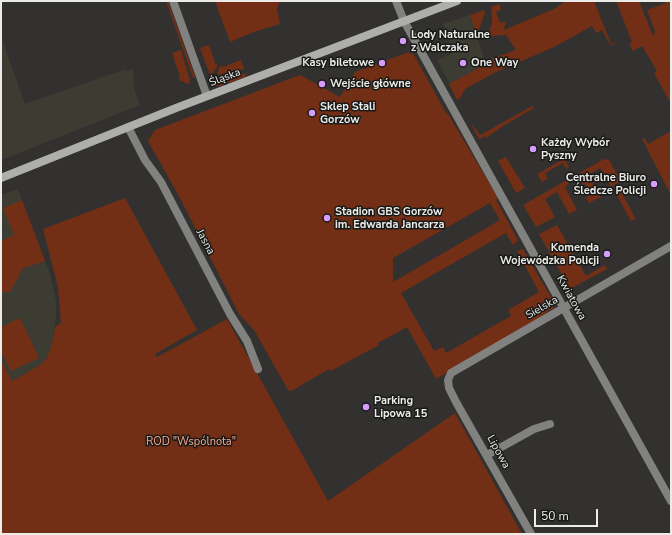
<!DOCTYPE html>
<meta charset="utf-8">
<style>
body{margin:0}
#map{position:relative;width:672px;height:535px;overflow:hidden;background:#32312f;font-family:"Nunito Sans",sans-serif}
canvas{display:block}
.frame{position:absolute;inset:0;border:2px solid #ebebe9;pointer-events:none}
.scale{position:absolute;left:534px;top:509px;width:64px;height:18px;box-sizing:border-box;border:2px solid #ebebe9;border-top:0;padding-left:5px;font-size:12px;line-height:14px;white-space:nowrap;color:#ebebe9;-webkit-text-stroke:3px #191918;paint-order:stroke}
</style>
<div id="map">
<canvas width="672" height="535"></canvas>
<div class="frame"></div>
<div class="scale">50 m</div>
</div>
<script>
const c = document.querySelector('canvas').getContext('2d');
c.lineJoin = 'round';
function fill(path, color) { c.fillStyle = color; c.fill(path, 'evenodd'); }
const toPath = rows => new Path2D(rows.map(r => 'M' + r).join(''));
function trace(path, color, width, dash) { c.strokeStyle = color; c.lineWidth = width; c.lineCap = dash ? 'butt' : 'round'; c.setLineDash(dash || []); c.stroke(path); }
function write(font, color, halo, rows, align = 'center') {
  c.font = font + ' "Nunito Sans",sans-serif'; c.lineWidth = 3; c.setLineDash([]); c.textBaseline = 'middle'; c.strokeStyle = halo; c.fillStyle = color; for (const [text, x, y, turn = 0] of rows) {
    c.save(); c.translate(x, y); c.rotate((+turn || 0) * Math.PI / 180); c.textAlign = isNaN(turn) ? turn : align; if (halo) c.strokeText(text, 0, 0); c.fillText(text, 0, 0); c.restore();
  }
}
fill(toPath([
 [470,15,486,64,450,84,437,60,453,53,443,24],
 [1,37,25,104,126,69,127,71,133,69,134,88,140,105,1,160],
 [18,189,33,232,50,273,56,301,56,315,52,343,47,358,40,365,12,381,1,360,1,195]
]), '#3d3c33');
fill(toPath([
 [166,1,168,1,195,77,193,78],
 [215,1,249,2,280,1,277,9,280,24,251,33,230,42],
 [563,1,594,1,611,44,617,42,611,46,602,30,596,33,592,26,554,47,496,72,465,89,460,98,457,100,449,84,486,64,485,61,516,50,506,35,489,36,492,21,492,13,491,7,499,4,500,5,501,10,496,12,500,23,506,21,504,30,554,9,563,3],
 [616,1,639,1,653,36,655,31,647,10,666,3,666,1,671,1,671,104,654,73,657,71,642,46,633,51,629,44,632,42],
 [484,10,485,13,477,35,470,15],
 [209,45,215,63,218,65,211,76,210,75,200,48],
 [181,50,190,80,190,83,188,84,179,80,180,77,172,53],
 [409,52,410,54,413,53,446,113,448,114,498,198,496,200,518,240,513,245,506,233,401,293,434,351,443,347,446,353,511,316,508,310,539,292,517,251,523,249,543,284,554,301,554,308,546,312,547,315,436,379,407,327,378,343,379,345,331,371,329,369,291,391,288,390,254,330,239,314,180,198,148,141,155,130,300,75,340,97,355,72],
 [490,203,500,220,485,229,393,282,393,258],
 [241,60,244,69,217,75,220,66,223,67],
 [246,73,245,77,220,86,211,85,209,82],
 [532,106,534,108,503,126,486,138,485,136,479,139,471,124,472,124,480,135],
 [671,131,671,195,642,139,645,138,648,144],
 [506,157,525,188,516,193,498,161],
 [564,159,569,166,566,169,563,163,545,173,548,179,542,182,537,174],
 [604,159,609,160,621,181,611,187,600,168,588,175,601,197,589,203,586,197,591,195,585,184,582,185,580,180,577,181,574,176],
 [567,180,569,184,565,187,577,210,569,214,557,192,545,199,555,217,536,227,523,205],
 [620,190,636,219,631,221,615,192],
 [125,198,197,330,155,354,157,357,227,319,328,501,455,413,522,534,1,534,1,360,12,381,40,365,47,358,52,343,55,327,61,323,58,287,43,229],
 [22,200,45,261,23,268,10,292,1,292,1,241,14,235,3,208],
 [557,225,586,276,605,265,607,269,570,289,539,234],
 [20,318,39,358,11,371,1,351,1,327]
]), '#722f16');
trace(toPath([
 [173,1,207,96],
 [396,1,404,21,671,501],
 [128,127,145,160,161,182,230,314,247,341,258,369],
 [487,455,534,429,550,424],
 [531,534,456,402,449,388,448,380,451,373,671,246]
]), '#818280', 8);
trace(toPath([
 [1,178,176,108,457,1]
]), '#aeafad', 8);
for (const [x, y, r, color] of [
 [403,41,4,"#d59cfb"],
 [382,63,4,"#d59cfb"],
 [463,63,4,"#d59cfb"],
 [322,84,4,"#d59cfb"],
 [312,113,4,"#d59cfb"],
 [533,149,4,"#d59cfb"],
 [654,184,4,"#d59cfb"],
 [327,218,4,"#d59cfb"],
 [607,254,4,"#d59cfb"],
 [366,407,4,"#d59cfb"]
]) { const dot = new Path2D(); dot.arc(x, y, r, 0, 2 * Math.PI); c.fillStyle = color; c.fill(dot); trace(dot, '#191918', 1.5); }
write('bold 11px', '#ebebe9', '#191918', [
 ["Lody Naturalne",411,35],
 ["z Walczaka",411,48],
 ["Kasy biletowe",374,63,"right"],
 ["One Way",471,63],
 ["Wejście główne",330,84],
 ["Sklep Stali",320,107],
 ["Gorzów",320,120],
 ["Każdy Wybór",541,143],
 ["Pyszny",541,156],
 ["Centralne Biuro",646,178,"right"],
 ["Śledcze Policji",646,191,"right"],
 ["Stadion GBS Gorzów",335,212],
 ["im. Edwarda Jancarza",335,225],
 ["Komenda",599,248,"right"],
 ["Wojewódzka Policji",599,261,"right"],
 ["Parking",374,401],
 ["Lipowa 15",374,414]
], 'left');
write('11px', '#ebebe9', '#191918', [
 ["Śląska",225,78,-21],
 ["Jasna",205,242,62],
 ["Kwiatowa",571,298,61],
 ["Sielska",542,308,-30],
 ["Lipowa",498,452,61]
]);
write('11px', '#fca98b', '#191918', [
 ["ROD \"Wspólnota\"",191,442]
]);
</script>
